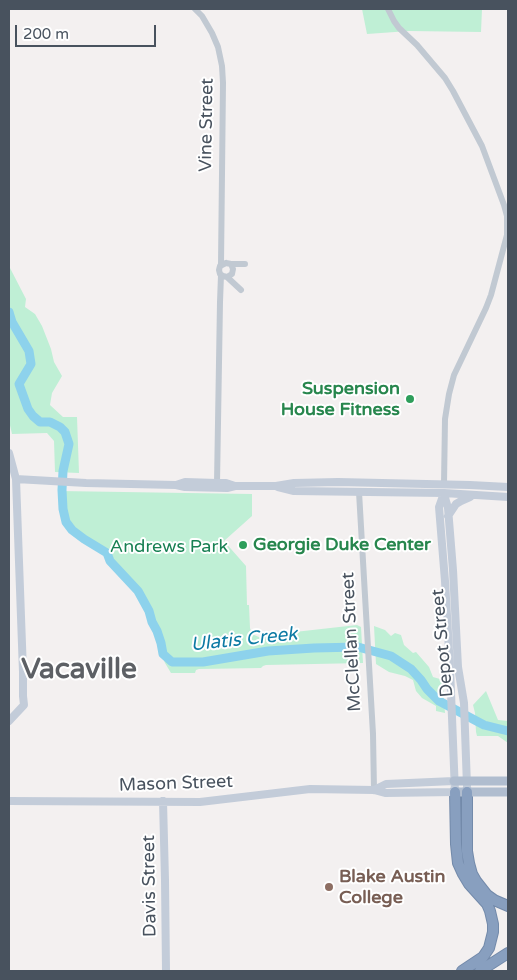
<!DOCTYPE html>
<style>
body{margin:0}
#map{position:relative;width:517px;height:980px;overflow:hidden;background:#f3f0f0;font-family:"Varela Round",sans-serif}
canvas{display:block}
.frame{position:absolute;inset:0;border:10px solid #48525e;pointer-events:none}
.scale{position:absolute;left:15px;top:25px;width:141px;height:22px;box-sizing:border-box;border:2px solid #48525e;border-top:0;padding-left:6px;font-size:15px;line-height:18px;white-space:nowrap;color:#48525e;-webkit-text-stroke:4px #fff;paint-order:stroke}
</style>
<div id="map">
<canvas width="517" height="980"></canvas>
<div class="frame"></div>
<div class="scale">200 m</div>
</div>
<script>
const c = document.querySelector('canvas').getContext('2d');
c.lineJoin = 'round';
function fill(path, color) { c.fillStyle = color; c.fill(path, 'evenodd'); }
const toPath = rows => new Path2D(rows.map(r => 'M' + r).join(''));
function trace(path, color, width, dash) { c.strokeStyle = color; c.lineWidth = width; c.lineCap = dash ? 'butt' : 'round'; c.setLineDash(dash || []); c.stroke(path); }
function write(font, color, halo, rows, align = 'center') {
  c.font = font + ' "Varela Round",sans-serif'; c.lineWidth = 4; c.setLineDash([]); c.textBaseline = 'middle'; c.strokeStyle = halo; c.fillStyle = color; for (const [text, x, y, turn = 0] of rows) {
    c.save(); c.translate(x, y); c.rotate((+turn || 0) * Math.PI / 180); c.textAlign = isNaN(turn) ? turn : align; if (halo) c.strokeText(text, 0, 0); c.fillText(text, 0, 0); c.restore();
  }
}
fill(toPath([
 [362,9,482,9,481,32,409,31,367,34],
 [9,256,10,260,10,268,26,299,25,307,35,314,42,326,51,349,54,362,62,376,52,393,50,405,63,417,77,417,79,473,55,472,54,441,47,433,12,434,9,421,9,358,10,352,9,343],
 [59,491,252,494,252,516,224,541,246,566,247,605,249,605,250,628,252,634,261,638,268,635,357,625,361,627,363,663,266,665,263,666,261,668,199,669,196,670,195,673,171,673,165,663,162,655,160,643,156,632,150,623,148,611,136,592,108,562,106,554,83,541,71,532,64,522,61,509],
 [374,626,385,630,391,636,395,633,401,635,404,645,413,653,416,652,429,667,433,677,440,679,443,686,445,713,436,711,436,706,422,698,416,691,413,680,405,676,389,672,376,664],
 [486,691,498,720,508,721,508,743,498,736,477,736,476,732,475,713,473,705]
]), '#bfefd5');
trace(toPath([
 [9,312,12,322,29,351,31,364,19,384,28,409,33,416,40,422,50,422,60,427,65,432,69,444,63,471,62,490,63,509,66,522,72,530,84,539,107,553,110,561,138,591,149,611,152,622,157,631,161,643,163,654,172,662,203,662,268,651,314,648,358,647,391,656,411,669,421,680,427,689,439,701,484,725,508,731]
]), '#8dd2ec', 9);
const motorway = toPath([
 [455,792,456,844,458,863,463,874,469,884,487,904,490,911,493,924,493,932,489,948,483,957,462,971],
 [467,792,467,851,469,863,472,874,476,881,487,895,494,900,508,906],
 [480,971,508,953]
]);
trace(motorway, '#738aaa', 12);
trace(toPath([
 [195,9,202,16,212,33,218,47,222,66,223,83,221,264],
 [388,9,394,21,399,28,417,45,445,78,453,91,482,146,504,205,507,216,507,235,491,295,486,308,454,375,449,394,445,419,444,484],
 [226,263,220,266,219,270,220,274,223,276,227,277,241,290],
 [226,263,231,264,233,269,232,274,227,277],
 [231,264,245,264],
 [217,483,220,302,221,275],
 [359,492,373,734,374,790]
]), '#c1c9d2', 6);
trace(toPath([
 [9,453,16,479,23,672,23,696,24,705,9,721],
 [16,479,86,483,176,485,185,487,227,488,235,486,276,486,294,483,338,482,470,485,508,487],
 [176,485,185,482,217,483,226,483,235,486],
 [278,487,294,491,444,493,508,497],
 [444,494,448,508,453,570,458,667,464,703,467,786],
 [448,516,456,504,461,501,470,497],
 [374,790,386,784,454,781],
 [9,801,200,802,310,789,374,790,385,793,455,792,450,668,445,581,439,507,444,493],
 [163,801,165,880,166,971]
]), '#c3ccd9', 8);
trace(toPath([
 [454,781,508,781],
 [455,792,508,792]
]), '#b0bdcf', 9);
trace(motorway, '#889fbf', 10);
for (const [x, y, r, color] of [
 [410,399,5,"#2e9e5b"],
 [243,545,5,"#2e9e5b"],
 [329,887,5,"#8d6e63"]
]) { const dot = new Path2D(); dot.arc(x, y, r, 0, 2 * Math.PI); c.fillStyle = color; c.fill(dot); trace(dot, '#fff', 2); }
write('18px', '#48525e', '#fff', [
 ["Vine Street",207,125,-89],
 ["McClellan Street",352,642,-93],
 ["Depot Street",443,643,-95],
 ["Mason Street",176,784,-2],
 ["Davis Street",150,886,-91]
]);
write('bold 18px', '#27864d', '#fff', [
 ["Suspension",400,389],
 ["House Fitness",400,410],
 ["Georgie Duke Center",253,545,"left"]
], 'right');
write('18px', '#178053', '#fff', [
 ["Andrews Park",169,547]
]);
write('bold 18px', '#785e54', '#fff', [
 ["Blake Austin",339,877],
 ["College",339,898]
], 'left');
write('italic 19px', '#0c7aa4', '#fff', [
 ["Ulatis Creek",244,640,-6]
]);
write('bold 28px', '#5d6065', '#fff', [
 ["Vacaville",79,671]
]);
</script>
